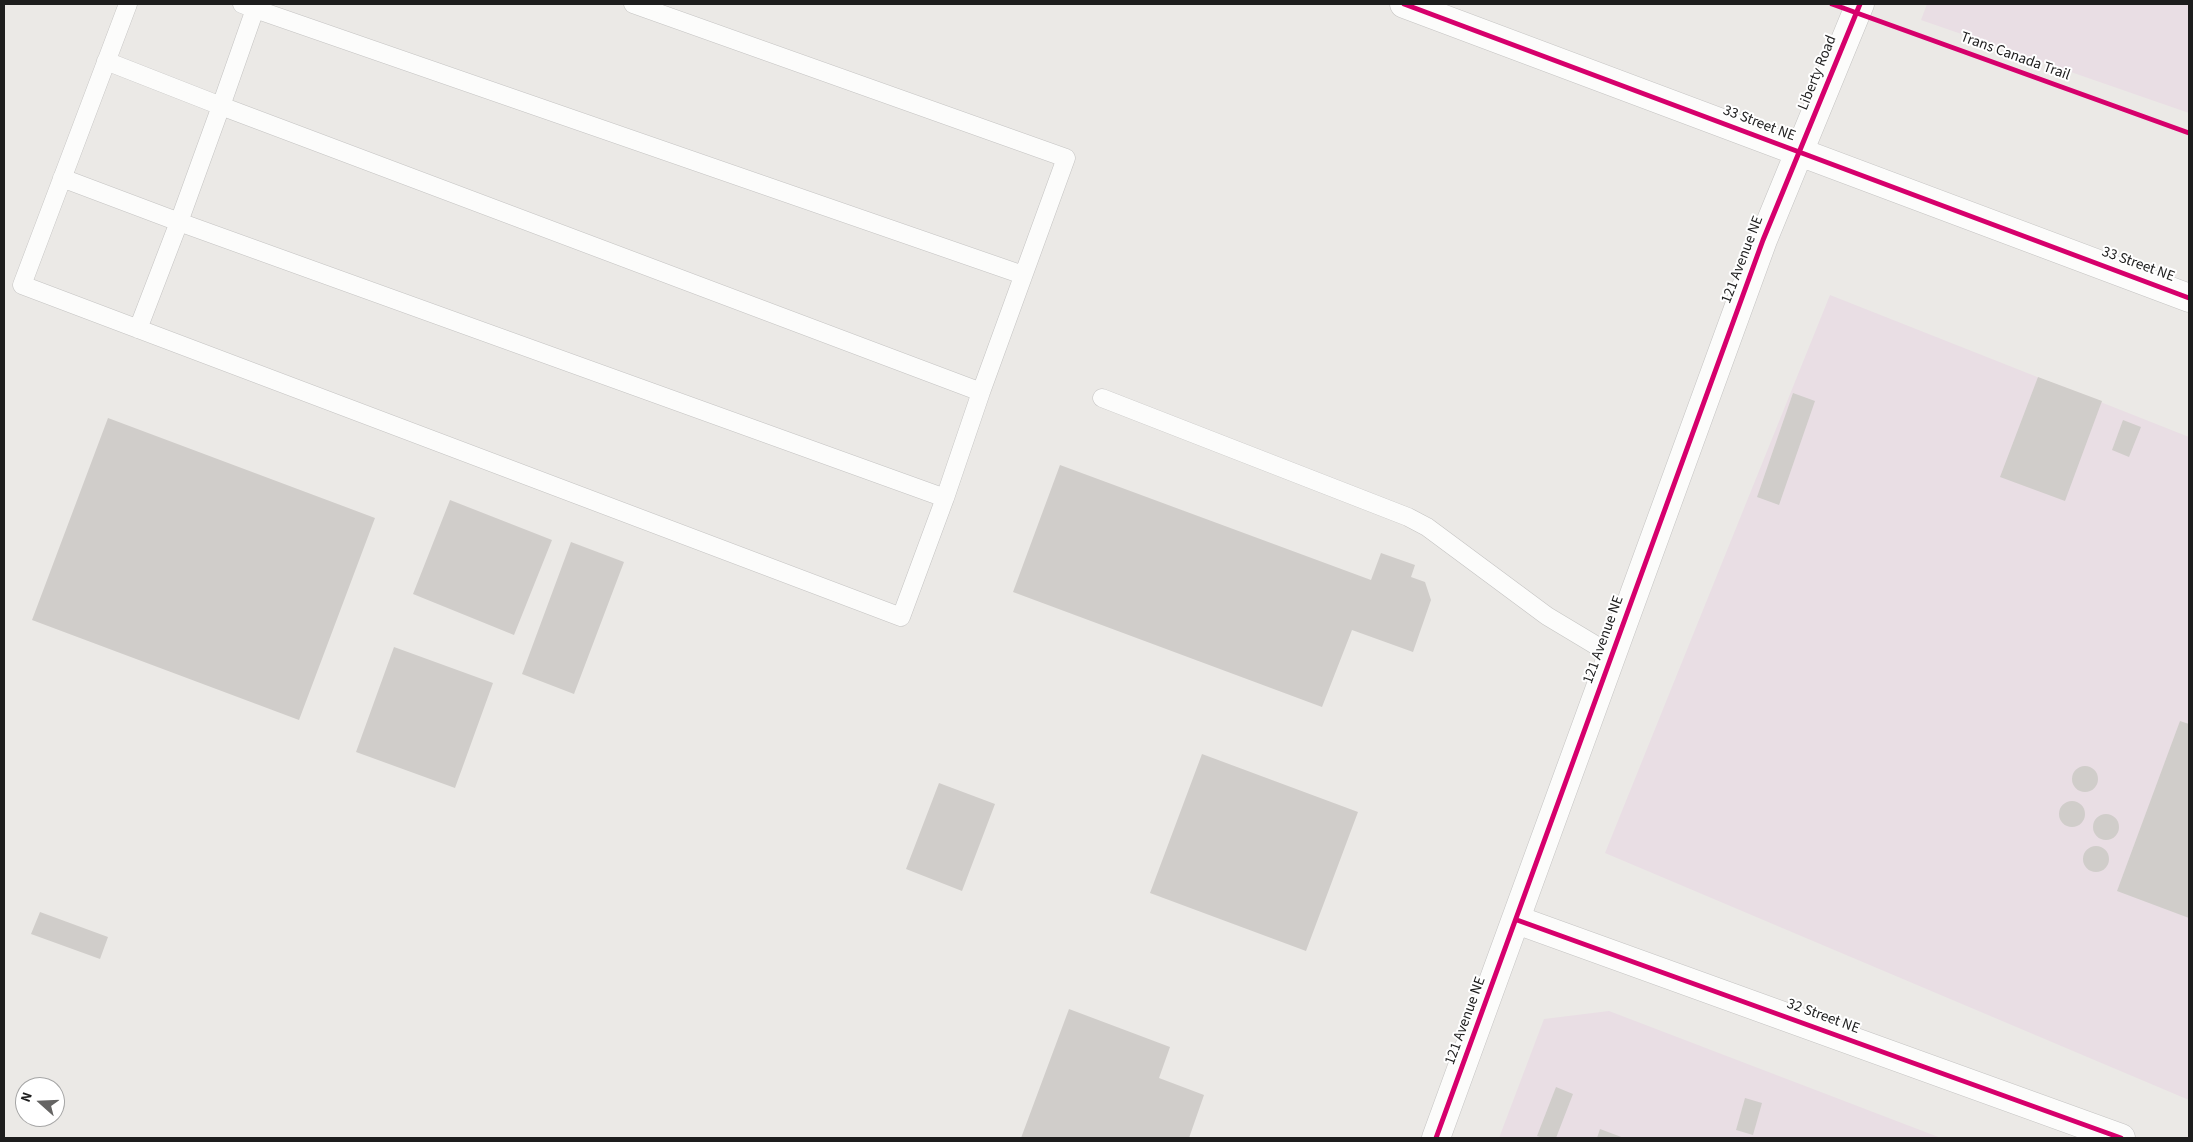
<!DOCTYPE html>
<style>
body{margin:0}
#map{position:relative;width:2193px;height:1142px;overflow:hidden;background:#ebe9e6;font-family:"Source Sans 3",sans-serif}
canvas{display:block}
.frame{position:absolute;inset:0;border:5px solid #1d1d1d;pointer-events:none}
.north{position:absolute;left:15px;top:1077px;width:50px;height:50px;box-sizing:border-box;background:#fff;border:1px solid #a5a5a5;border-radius:50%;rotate:290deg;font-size:14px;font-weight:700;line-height:20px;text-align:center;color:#1d1d1d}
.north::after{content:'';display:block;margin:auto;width:18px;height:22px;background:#656463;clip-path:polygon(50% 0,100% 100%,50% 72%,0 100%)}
</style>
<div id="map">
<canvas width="2193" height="1142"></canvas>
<div class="frame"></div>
<div class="north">N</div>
</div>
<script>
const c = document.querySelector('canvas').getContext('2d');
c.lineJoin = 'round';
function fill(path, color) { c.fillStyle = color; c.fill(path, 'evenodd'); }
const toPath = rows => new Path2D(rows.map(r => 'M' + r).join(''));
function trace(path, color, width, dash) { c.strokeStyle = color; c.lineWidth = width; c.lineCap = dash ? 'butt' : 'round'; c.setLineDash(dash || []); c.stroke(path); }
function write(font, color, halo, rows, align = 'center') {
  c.font = font + ' "Source Sans 3",sans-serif'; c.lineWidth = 4; c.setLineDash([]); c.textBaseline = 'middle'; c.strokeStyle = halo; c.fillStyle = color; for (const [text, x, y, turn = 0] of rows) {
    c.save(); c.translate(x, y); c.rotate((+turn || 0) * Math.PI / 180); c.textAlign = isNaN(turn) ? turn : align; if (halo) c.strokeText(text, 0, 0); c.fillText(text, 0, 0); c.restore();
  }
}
fill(toPath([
 [1927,4,2189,4,2189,113,1921,20],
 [1830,295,2189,437,2189,1100,1605,853],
 [1609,1011,1941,1138,1499,1138,1544,1019]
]), '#e9dee4');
fill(toPath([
 [2038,377,2102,401,2065,501,2000,477],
 [1793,393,1815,401,1779,505,1757,497],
 [108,418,375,518,299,720,32,620],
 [2123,420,2141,427,2129,457,2112,450],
 [1060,465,1371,580,1381,553,1415,565,1411,577,1425,582,1431,600,1413,652,1352,630,1322,707,1013,592],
 [450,500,552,540,514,635,413,594],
 [571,542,624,562,574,694,522,674],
 [394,647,493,683,455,788,356,752],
 [2180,721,2189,724,2189,918,2117,891],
 [1202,754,1358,812,1306,951,1150,893],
 '2072 779a13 13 0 1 1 26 0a13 13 0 1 1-26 0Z',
 [939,783,995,804,962,891,906,869],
 '2059 814a13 13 0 1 1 26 0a13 13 0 1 1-26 0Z',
 '2093 827a13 13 0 1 1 26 0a13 13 0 1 1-26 0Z',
 '2083 859a13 13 0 1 1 26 0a13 13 0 1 1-26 0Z',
 [40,912,108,937,100,959,31,934],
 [1069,1009,1170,1047,1159,1078,1204,1095,1189,1138,1021,1138],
 [1556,1087,1573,1094,1556,1138,1543,1138,1537,1136],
 [1745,1098,1762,1103,1753,1135,1736,1130],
 [1600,1129,1624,1138,1597,1138]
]), '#d0cdca');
const service = toPath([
 [128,4,22,285,901,617,945,498,179,222,221,106,981,392,1066,158,633,4],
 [257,4,255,9,1023,275],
 [106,61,221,106,255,9,242,4],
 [62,178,179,222,138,329],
 [1102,398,1408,517,1427,527,1547,616,1612,655],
 [945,498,981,392]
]);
const minor = toPath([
 [1517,920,2121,1138]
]);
const tertiary = toPath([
 [1404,4,2189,298],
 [1436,1138,1763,240,1860,4]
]);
trace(service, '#c4c3c2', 19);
trace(minor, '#c4c3c2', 29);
trace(tertiary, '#c4c3c2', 29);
trace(service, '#fcfcfb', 18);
trace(minor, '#fcfcfb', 28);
trace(tertiary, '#fcfcfb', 28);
trace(toPath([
 [1404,4,2189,298],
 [1832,4,2189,133],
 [1517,920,2121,1138],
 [1436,1138,1763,240,1860,4]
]), '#d6006c', 5);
write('15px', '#1d1d1d', '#fff', [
 ["Trans Canada Trail",2015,57,20],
 ["Liberty Road",1818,73,-68],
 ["33 Street NE",1759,124,21],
 ["121 Avenue NE",1743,260,-69],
 ["33 Street NE",2138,265,20],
 ["121 Avenue NE",1604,640,-70],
 ["32 Street NE",1823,1017,20],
 ["121 Avenue NE",1466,1021,-70]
]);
</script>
